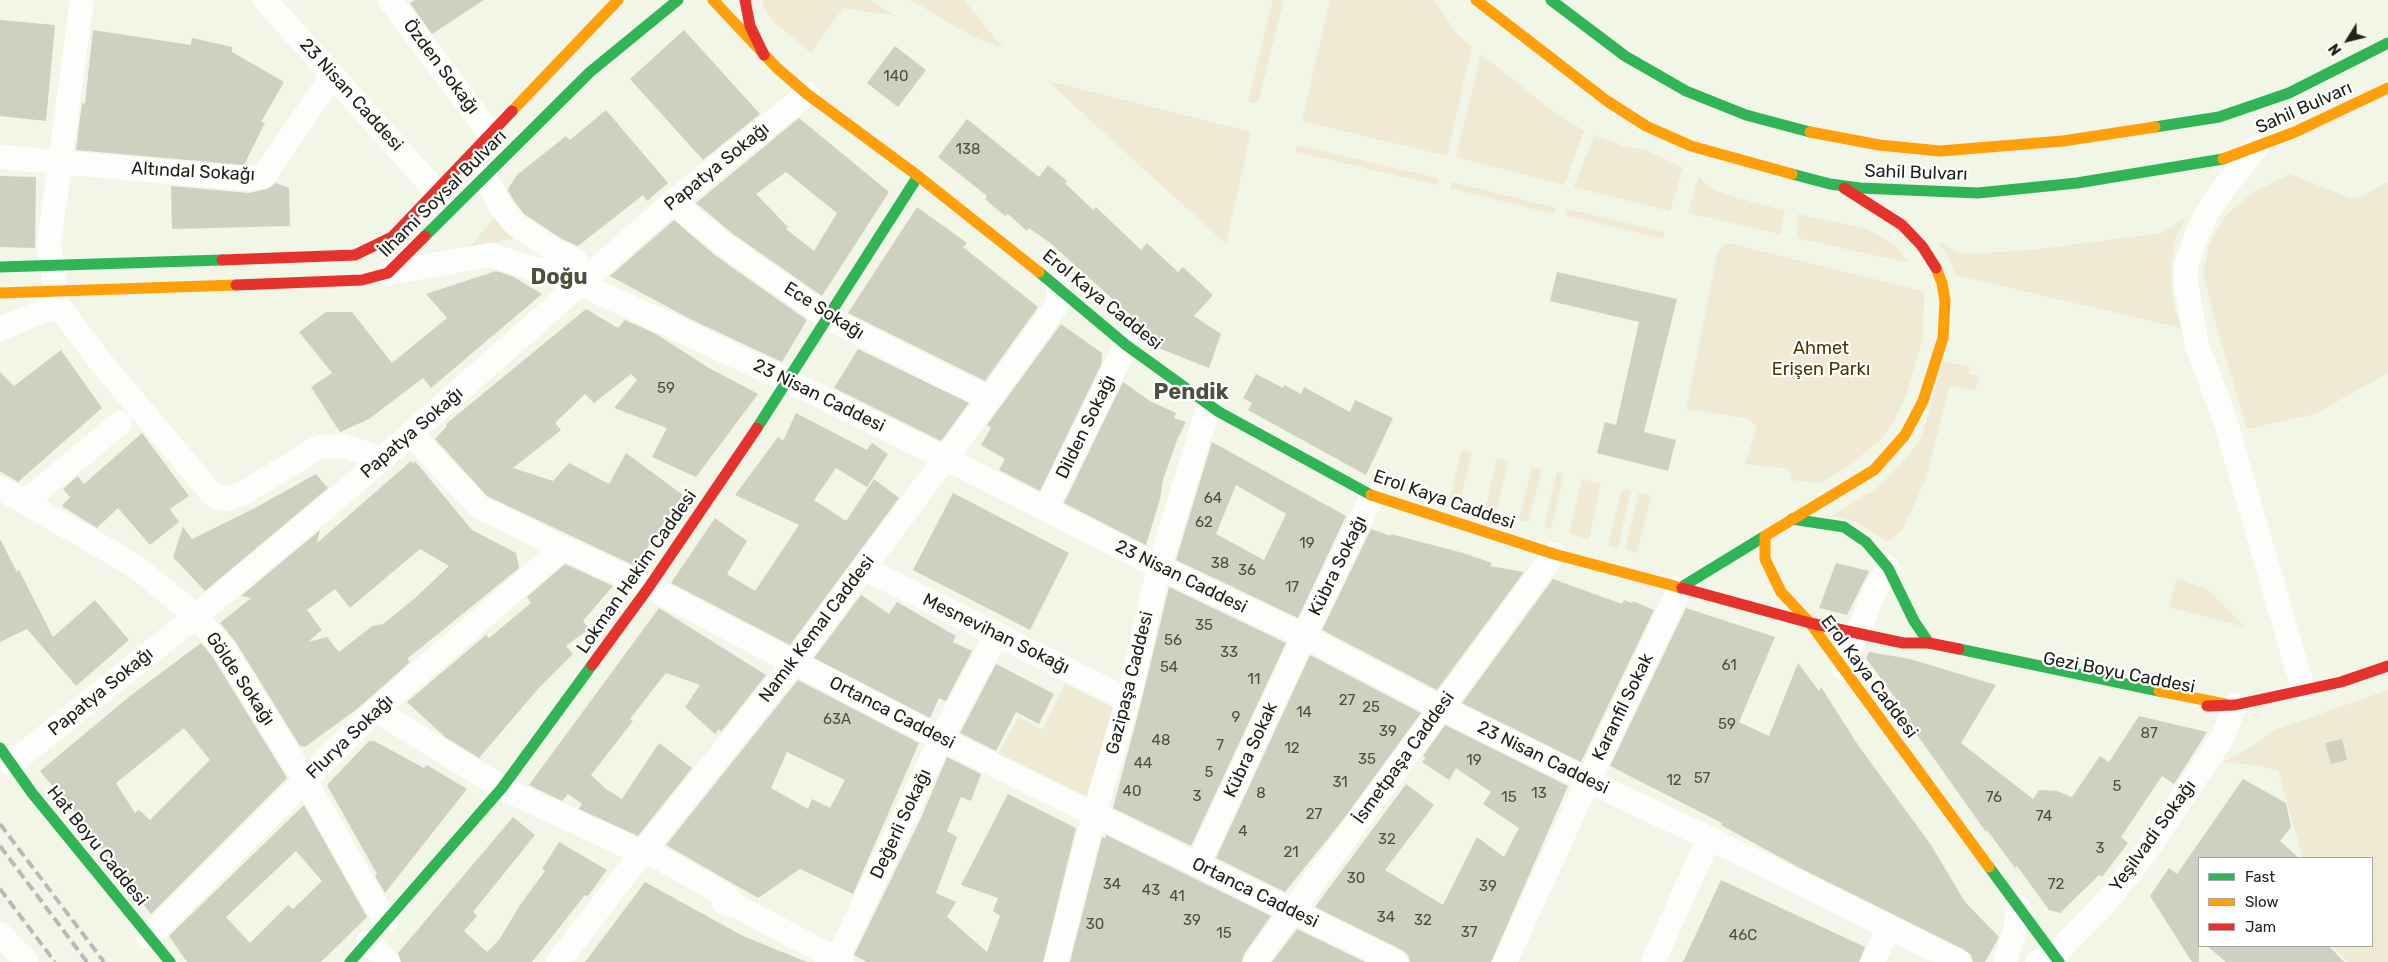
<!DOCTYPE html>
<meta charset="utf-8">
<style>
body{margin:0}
#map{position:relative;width:2388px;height:962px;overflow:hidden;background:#f1f6e7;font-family:Rubik,sans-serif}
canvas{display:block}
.legend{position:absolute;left:2198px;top:857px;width:175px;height:90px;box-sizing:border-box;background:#fff;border:1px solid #a6a7a3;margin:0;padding:6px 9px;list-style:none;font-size:15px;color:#202319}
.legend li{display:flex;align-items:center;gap:10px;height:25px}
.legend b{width:25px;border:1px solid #a6a7a3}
.north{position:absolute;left:2323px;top:15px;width:50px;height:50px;-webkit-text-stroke:4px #fff;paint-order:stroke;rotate:234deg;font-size:14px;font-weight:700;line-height:20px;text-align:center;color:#202319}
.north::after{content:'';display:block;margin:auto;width:18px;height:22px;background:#202319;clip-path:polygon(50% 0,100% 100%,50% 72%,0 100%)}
</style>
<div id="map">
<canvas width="2388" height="962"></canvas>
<ul class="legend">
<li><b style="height:6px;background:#30b455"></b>Fast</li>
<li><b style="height:6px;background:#ff9f0a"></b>Slow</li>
<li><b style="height:6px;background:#e5322d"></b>Jam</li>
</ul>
<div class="north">N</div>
</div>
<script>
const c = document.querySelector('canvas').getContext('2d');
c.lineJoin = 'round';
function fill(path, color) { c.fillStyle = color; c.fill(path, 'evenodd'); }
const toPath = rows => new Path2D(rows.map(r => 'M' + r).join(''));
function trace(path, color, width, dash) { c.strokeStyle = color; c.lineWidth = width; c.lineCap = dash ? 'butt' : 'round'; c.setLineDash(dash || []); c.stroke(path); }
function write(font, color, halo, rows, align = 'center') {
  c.font = font + ' Rubik,sans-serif'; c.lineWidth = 4.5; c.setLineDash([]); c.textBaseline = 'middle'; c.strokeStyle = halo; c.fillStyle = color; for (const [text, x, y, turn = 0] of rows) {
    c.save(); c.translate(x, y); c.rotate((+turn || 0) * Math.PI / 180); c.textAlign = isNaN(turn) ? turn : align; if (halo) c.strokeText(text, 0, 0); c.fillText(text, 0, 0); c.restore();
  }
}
fill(toPath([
 [763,0,869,0,896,16,843,8,811,53,774,22,764,8],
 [911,0,964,0,1003,48,973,37],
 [1273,0,1284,0,1258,103,1248,102],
 [1330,0,1434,0,1457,34,1472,47,1447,156,1302,121],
 [1481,54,1550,109,1584,131,1564,185,1456,157],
 [1048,81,1251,132,1226,244,1080,111],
 [1594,135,1626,147,1646,150,1683,168,1670,211,1574,187],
 [1297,145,1438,178,1437,185,1296,152],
 [2290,174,2352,199,2360,197,2388,182,2388,373,2315,414,2247,429,2216,325,2203,272,2209,246,2225,216,2252,193],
 [1699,177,1711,188,1724,194,1785,211,1780,234,1688,213],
 [1452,182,1556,208,1554,214,1450,188],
 [1567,209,1664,232,1663,239,1565,215],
 [1798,214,1867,229,1895,245,1909,263,1797,238],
 [495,216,517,238,471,246],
 [2182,219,2185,221,2175,238,2171,267,2172,295,2181,328,1955,275,1949,258,1939,244,1943,243,1957,252,1971,254,2039,249,2163,233],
 [1728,243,1923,291,1924,294,1923,338,1905,398,1893,423,1880,440,1850,465,1821,483,1791,480,1792,474,1785,468,1745,464,1757,427,1749,419,1686,409,1717,254,1722,246],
 [1943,361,1969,367,1969,374,1979,376,1975,391,1950,385,1925,481,1902,530,1888,542,1856,522,1832,516,1876,489,1901,464,1921,439],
 [1462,450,1472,453,1460,501,1450,498],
 [1497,458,1508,461,1496,513,1485,510],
 [1532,467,1542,470,1528,522,1519,520],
 [1557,472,1564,474,1551,529,1544,527],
 [1582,479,1601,484,1589,539,1569,534],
 [1622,489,1631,491,1618,548,1608,545],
 [1639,493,1651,496,1637,553,1625,550],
 [2177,579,2206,588,2245,627,2169,607],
 [1065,684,1119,711,1090,804,997,756,1019,717,1042,730],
 [2388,690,2388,962,2348,962,2333,946,2372,946,2372,858,2303,858,2278,771,2262,766,2223,762,2254,745,2275,730]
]), '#f0e9d3');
fill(toPath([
 [415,0,484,0,432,34,410,3],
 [0,20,55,25,46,121,0,116],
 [93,30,191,45,192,38,232,47,232,52,284,82,261,122,265,123,244,165,76,150,82,103,85,104],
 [684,30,760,114,703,160,630,79],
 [895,46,926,70,898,107,867,83],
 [606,110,668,183,647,201,643,195,578,246,562,239,524,214,513,199,508,191,509,187,517,175,566,136,570,140],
 [799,118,889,192,822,296,733,234,696,203],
 [786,172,837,213,814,251,786,229,788,227,756,194],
 [967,119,1039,177,1048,165,1067,181,1065,183,1093,210,1096,207,1141,250,1147,243,1178,272,1183,267,1213,295,1194,316,1221,334,1209,368,1156,347,1141,336,1145,328,1106,293,1049,242,1029,228,1027,231,1008,214,1005,216,985,199,987,196,938,157],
 [0,176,36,177,35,248,0,247],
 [276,183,289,188,290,226,172,229,171,186,249,193,267,189],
 [917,207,967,243,963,247,1038,307,985,381,848,313],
 [674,220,716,256,807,320,782,362,690,319,610,276],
 [496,271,512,276,542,294,431,388,423,378,369,419,340,432,311,387,332,373,299,332,326,312,352,312,392,363,447,318,426,294],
 [1557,272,1677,299,1644,432,1676,440,1668,471,1597,453,1605,422,1616,425,1639,322,1550,301],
 [586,309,618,328,625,320,656,334,709,368,758,394,696,477,652,457,667,428,614,408,637,380,631,374,594,403,585,394,555,423,561,430,513,468,553,481,569,463,609,484,626,453,683,495,635,566,487,496,435,439,447,426,446,424],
 [1061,324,1102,353,1102,359,1101,365,1040,491,999,470,1005,459,981,445,991,428,987,425],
 [858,349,969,403,941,441,834,388],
 [61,350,102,408,18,482,0,471,0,372,14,386],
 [1256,374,1283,388,1284,385,1301,394,1304,387,1350,412,1355,400,1393,418,1366,475,1248,410,1252,403,1243,398],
 [1123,382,1150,401,1176,413,1174,418,1186,422,1177,440,1163,480,1160,499,1146,545,1064,503],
 [796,413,867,450,872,443,888,454,867,487,836,468,814,500,846,521,874,479,899,498,790,645,671,583,715,518,747,541,727,574,755,591,799,525,735,495,778,437,783,441],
 [142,433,189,496,170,509,179,522,150,545,118,508,97,528,62,506,70,497,63,489,78,476,84,484],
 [1212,442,1346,516,1298,618,1176,560],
 [1236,485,1286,514,1264,560,1216,534],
 [411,461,413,464,415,461,472,530,516,553,519,568,407,659,410,662,357,709,305,747,300,746,235,641,220,623,251,598,241,596,320,530,317,543],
 [420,549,449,566,414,599,383,624,372,626,339,652,327,637,308,642,322,630,307,610,335,589,350,608],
 [316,474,328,488,205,591,173,557,183,527,192,539,253,509],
 [953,493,1069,553,1030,630,913,570],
 [1371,529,1391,536,1391,534,1463,553,1492,563,1490,566,1524,572,1437,690,1322,630],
 [0,539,17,572,19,570,53,637,95,600,129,640,76,686,27,629,0,642],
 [1836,563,1869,571,1847,615,1819,608],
 [565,564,613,586,583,621,589,629,566,646,573,654,538,689,479,758,445,737,407,702,486,635,489,638,531,603,527,597],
 [1553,579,1622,604,1624,600,1632,603,1633,601,1654,610,1581,762,1462,703],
 [1169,587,1286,643,1191,846,1113,808,1141,703],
 [861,595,889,614,897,602,956,636,953,642,972,651,946,701,939,698,930,718,814,658],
 [659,608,766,675,721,732,719,729,715,734,685,707,700,685,666,673,658,683,630,719,633,721,591,775,606,789,622,799,659,743,692,768,638,836,579,809,582,804,568,794,562,801,529,785],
 [1686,608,1775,637,1739,722,1769,736,1798,663,1819,691,1821,687,1858,745,1931,845,1965,902,1999,937,1985,962,1973,962,1971,955,1965,950,1798,867,1721,825,1722,823,1610,766],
 [201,643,212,656,287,778,151,914,115,869,88,829,40,771,130,696],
 [184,728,210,760,150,820,139,810,135,813,116,783],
 [1869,652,1910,659,1996,685,1961,743,2033,799,2039,790,2057,791,2072,797,2100,756,2109,762,2139,716,2207,732,2174,784,2162,776,2121,837,2128,843,2102,877,2099,875,2060,913,2049,910,2017,866,2015,868,1987,830,1986,832,1908,722,1910,718,1866,658],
 [1310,655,1421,713,1342,821,1285,892,1216,858],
 [996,664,1054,694,1039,724,1016,712,996,751,960,733],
 [798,680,919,743,853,894,800,869,758,898,666,845],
 [787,752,845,780,830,808,812,799,808,809,771,788],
 [1445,725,1568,786,1491,962,1410,962,1408,955,1402,950,1315,907,1406,784,1434,805,1385,870,1443,905,1477,837,1504,857,1519,828,1483,804,1491,792,1456,768,1449,780,1422,762,1426,758,1423,756],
 [2342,739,2347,760,2331,764,2325,743],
 [369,741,374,741,424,768,427,765,467,789,385,893,375,876,377,874,327,785],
 [947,757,981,774,971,801,961,797,947,831,957,837,936,893,956,902,947,917,987,952,1000,916,993,911,998,898,961,885,1008,794,1076,828,1043,962,867,962,854,955,921,818],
 [2243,779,2286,803,2291,827,2280,841,2299,858,2199,858,2199,962,2192,962,2150,896,2169,868,2177,874],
 [304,805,367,917,321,962,187,962,169,936],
 [296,851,322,881,293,909,288,905,250,943,226,917],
 [513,817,535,835,473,912,477,916,464,931,487,952,499,940,520,905,545,871,542,869,559,842,607,870,588,896,585,895,532,962,401,962,398,953],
 [1106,835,1271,916,1244,954,1242,962,1070,962,1102,837,1105,839],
 [1721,880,1865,947,1859,962,1683,962],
 [645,882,743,936,807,962,585,962],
 [1297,929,1365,962,1272,962],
 [2207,946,2329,946,2344,962,2226,962]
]), '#cfd0c0');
trace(toPath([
 [265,0,436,191],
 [390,0,491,135],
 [2256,148,2221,192,2207,213,2197,234,2186,266,2186,284,2197,345,2225,420,2303,689],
 [0,157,250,179,264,176,333,75],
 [486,178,501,207,515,224,555,251,575,260,565,279],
 [675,200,690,217,725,245,827,317,940,375,990,398],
 [388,273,491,255,581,284,789,381,945,458,1159,567,1304,636,1441,708,1626,799,1709,838,1959,962],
 [58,305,99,360,214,496,226,499,242,494,319,447,342,446,383,459],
 [0,329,58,305,49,244,82,0],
 [411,434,479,507,563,548,649,587,941,739,1396,962],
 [0,488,135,566,196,616,223,648,305,780,385,921],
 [25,502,120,423],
 [1046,509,1126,345],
 [863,568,1128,700],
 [1844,669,1845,655,1858,633,1871,599,1888,568],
 [376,710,502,788,642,853,658,857,725,895,738,907],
 [11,764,196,616,349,488,675,200,807,94],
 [1198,864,1304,636,1372,496],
 [724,903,738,907,842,962],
 [0,934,27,962],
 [148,937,376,710,563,548],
 [368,942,388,962],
 [558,962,642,853,788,670,982,409,1055,308,1059,297,1058,287],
 [836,962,941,739,997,634],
 [1056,962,1094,814,1128,700,1159,567,1209,406],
 [1255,962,1554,554],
 [1505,962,1588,781,1680,588],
 [1653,962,1709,838],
 [1873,962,1888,929],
 [2005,962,2015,930,2018,907],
 [2037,962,2054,955,2108,900,2145,853,2222,738,2235,705]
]), '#fdfefb', 24);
trace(toPath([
 [1551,0,1625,56,1686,91,1746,115,1810,132],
 [2155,127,2219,117,2289,93,2388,43],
 [1792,174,1830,184,1860,188,1978,193,2077,183,2223,159],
 [425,236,590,72,678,0],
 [0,267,222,260],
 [1039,272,1126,345,1219,412,1371,495],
 [757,428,918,176],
 [1792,519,1844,527,1866,542,1888,568,1914,621,1929,643],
 [1680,588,1765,536],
 [1959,649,2159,691],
 [0,748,32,793,170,962],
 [1989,867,2059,962],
 [350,962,502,788,592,665]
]), '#30b455', 11);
trace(toPath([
 [713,0,777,68,807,94,918,176,1039,272],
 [1476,0,1607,101,1646,126,1691,146,1792,174],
 [512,111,618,0],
 [1810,132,1879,145,1940,151,2063,141,2155,127],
 [2223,159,2295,132,2388,88],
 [0,293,236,285],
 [1371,495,1554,554,1682,588],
 [1765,536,1765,559,1781,592,1810,623,1989,867],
 [1765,536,1874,470,1905,435,1923,401,1943,338,1945,301,1942,283,1936,268],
 [2159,691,2225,704]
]), '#ff9f0a', 11);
trace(toPath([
 [745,0,750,26,764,55],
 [1844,188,1902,225,1922,246,1936,268],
 [222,260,355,255,392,237,512,111],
 [236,285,362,280,388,273,425,236],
 [1682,588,1810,623,1903,643,1929,643,1959,649],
 [592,665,649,587,757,428],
 [2207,706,2235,705,2341,682,2388,666]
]), '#e5322d', 11);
trace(toPath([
 [0,824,104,962],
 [0,846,87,962],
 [0,889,55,962]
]), '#b9bab7', 4, [10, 5]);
write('15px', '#4c4e43', null, [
 ["140",896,77],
 ["138",968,150],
 ["59",666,389],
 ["64",1213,499],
 ["62",1204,523],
 ["19",1307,544],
 ["38",1220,564],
 ["36",1247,571],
 ["17",1292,588],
 ["35",1204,626],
 ["56",1173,641],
 ["33",1229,653],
 ["61",1729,666],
 ["54",1169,668],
 ["11",1254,680],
 ["27",1347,701],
 ["25",1371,708],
 ["14",1304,713],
 ["9",1236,718],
 ["63A",837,720],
 ["59",1727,725],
 ["39",1388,732],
 ["87",2149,734],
 ["48",1161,741],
 ["7",1220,746],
 ["12",1292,749],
 ["35",1367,760],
 ["19",1474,761],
 ["44",1143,764],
 ["5",1209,773],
 ["57",1702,779],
 ["12",1674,781],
 ["31",1340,783],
 ["5",2117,787],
 ["40",1132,792],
 ["8",1261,794],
 ["13",1539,794],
 ["3",1197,797],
 ["15",1509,798],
 ["76",1994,798],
 ["27",1314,815],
 ["74",2044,817],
 ["4",1243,832],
 ["32",1387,840],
 ["3",2100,849],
 ["21",1291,853],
 ["30",1356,879],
 ["34",1112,885],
 ["72",2056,885],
 ["39",1488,887],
 ["43",1151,891],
 ["41",1177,897],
 ["34",1386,918],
 ["39",1192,921],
 ["32",1423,921],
 ["30",1095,925],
 ["37",1469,933],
 ["15",1224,934],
 ["46C",1743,936]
]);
write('18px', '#202319', '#fff', [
 ["Özden Sokağı",441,67,53],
 ["23 Nisan Caddesi",351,95,48],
 ["Sahil Bulvarı",2304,108,-24],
 ["Papatya Sokağı",717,167,-39],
 ["Altındal Sokağı",193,172,3],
 ["Sahil Bulvarı",1916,173,2],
 ["İlhami Soysal Bulvarı",443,194,-45],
 ["Erol Kaya Caddesi",1102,300,39],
 ["Ece Sokağı",824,311,32],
 ["23 Nisan Caddesi",819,396,26],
 ["Dilden Sokağı",1086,427,-64],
 ["Papatya Sokağı",412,433,-41],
 ["Erol Kaya Caddesi",1444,500,19],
 ["Kübra Sokağı",1338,566,-64],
 ["Lokman Hekim Caddesi",637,572,-55],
 ["23 Nisan Caddesi",1181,577,26],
 ["Namık Kemal Caddesi",817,629,-53],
 ["Mesnevihan Sokağı",996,634,26],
 ["Gezi Boyu Caddesi",2119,673,11],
 ["Erol Kaya Caddesi",1869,677,53],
 ["Gölde Sokağı",240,679,56],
 ["Gazipaşa Caddesi",1130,683,-76],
 ["Papatya Sokağı",101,692,-39],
 ["Karanfil Sokak",1623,707,-64],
 ["Ortanca Caddesi",892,713,27],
 ["Flurya Sokağı",350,737,-44],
 ["Kübra Sokak",1251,750,-65],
 ["İsmetpaşa Caddesi",1404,758,-54],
 ["23 Nisan Caddesi",1543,758,26],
 ["Değerli Sokağı",901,824,-65],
 ["Yeşilvadi Sokağı",2153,836,-54],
 ["Hat Boyu Caddesi",97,846,51],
 ["Ortanca Caddesi",1255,893,26]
]);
write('18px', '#4c3400', '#fff', [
 ["Ahmet",1821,349],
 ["Erişen Parkı",1821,370]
]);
write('bold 22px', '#4c533c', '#fff', [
 ["Doğu",559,278],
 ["Pendik",1191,393]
]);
</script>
